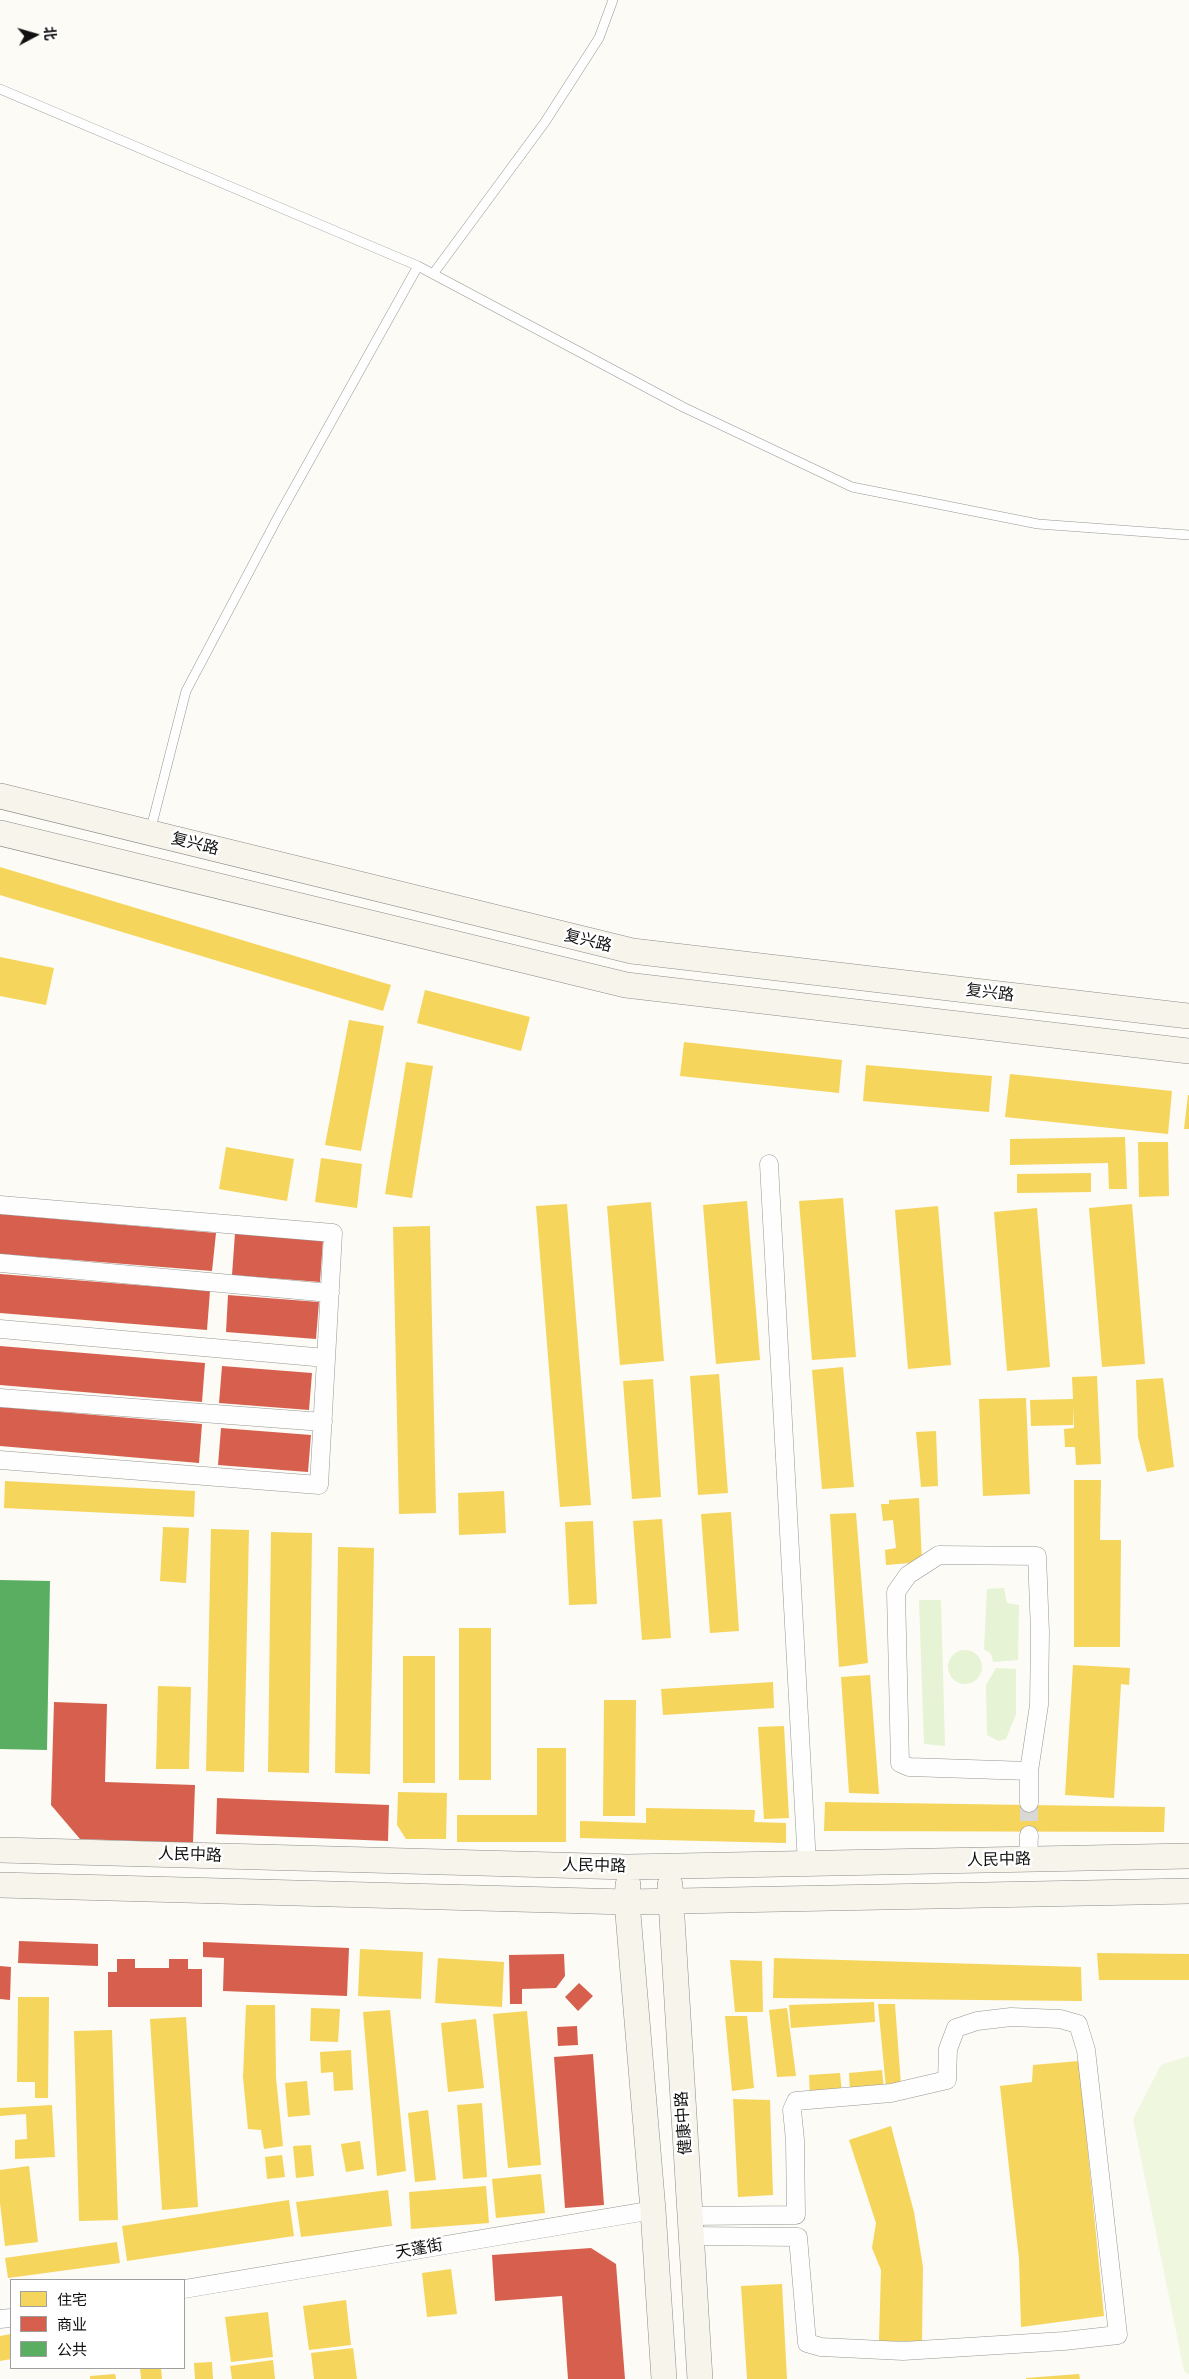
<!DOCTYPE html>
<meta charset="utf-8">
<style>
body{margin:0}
#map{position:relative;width:1189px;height:2379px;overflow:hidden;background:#fcfbf6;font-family:"IBM Plex Serif","Noto Sans SC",serif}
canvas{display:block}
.legend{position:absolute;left:10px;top:2279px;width:175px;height:90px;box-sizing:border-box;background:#fff;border:1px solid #9f9f9f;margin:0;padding:6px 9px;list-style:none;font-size:15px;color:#101010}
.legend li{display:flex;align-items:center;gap:10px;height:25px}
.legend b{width:25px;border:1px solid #9f9f9f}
.north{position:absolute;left:10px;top:10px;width:50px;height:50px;-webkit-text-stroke:4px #fff;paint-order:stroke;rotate:84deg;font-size:14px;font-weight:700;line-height:20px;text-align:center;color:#101010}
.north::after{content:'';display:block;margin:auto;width:18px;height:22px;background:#101010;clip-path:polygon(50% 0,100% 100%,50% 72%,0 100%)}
</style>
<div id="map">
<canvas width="1189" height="2379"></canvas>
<ul class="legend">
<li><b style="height:14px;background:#f6d55c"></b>住宅</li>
<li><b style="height:14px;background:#d6604d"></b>商业</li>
<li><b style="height:14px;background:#5aae61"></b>公共</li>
</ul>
<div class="north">北</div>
</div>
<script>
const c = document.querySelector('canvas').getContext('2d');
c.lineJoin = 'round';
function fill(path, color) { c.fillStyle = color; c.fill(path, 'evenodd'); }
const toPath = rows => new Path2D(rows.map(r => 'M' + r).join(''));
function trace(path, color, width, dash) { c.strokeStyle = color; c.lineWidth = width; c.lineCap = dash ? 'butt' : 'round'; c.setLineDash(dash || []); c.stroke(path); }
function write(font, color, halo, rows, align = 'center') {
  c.font = font + ' "IBM Plex Serif","Noto Sans SC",serif'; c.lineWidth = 5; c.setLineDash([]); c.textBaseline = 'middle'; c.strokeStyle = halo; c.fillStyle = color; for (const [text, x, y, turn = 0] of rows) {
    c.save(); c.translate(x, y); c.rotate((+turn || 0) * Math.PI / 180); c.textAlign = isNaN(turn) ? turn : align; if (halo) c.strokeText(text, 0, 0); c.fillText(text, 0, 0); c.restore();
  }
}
fill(toPath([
 [1004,1588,1007,1603,1019,1605,1018,1660,993,1662,991,1654,984,1649,987,1589],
 [919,1600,941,1600,945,1746,924,1744],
 '948 1667a17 17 0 1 1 34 0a17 17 0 1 1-34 0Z',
 [996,1668,1016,1669,1016,1714,1006,1739,998,1741,987,1735,986,1685]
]), '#e6f3d4');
fill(toPath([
 [1189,2056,1189,2375,1184,2371,1133,2119,1161,2065]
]), '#f0f7df');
fill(toPath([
 [0,867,391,985,383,1011,0,895],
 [0,957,54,968,46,1005,0,996],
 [425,990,530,1017,521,1051,417,1023],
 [349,1020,384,1026,361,1151,325,1145],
 [684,1042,842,1060,839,1093,680,1076],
 [406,1062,433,1066,412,1198,385,1194],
 [866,1065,992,1076,989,1112,863,1101],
 [1010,1074,1172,1091,1168,1134,1005,1117],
 [1188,1095,1189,1095,1189,1129,1184,1129],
 [1125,1137,1127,1189,1109,1189,1108,1163,1010,1165,1010,1139],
 [1138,1142,1168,1142,1169,1196,1139,1197],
 [226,1147,294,1159,287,1201,219,1189],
 [321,1158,362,1164,357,1208,315,1202],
 [1091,1173,1091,1192,1017,1193,1017,1174],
 [843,1198,856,1357,812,1360,799,1201],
 [747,1201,760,1360,716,1364,703,1205],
 [651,1202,664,1361,620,1365,607,1206],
 [567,1204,591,1505,560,1507,536,1206],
 [1132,1204,1145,1364,1102,1367,1089,1208],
 [938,1206,951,1365,908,1369,895,1210],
 [1037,1208,1050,1367,1007,1371,994,1212],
 [430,1226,436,1513,399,1514,393,1227],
 [843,1367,854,1487,822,1489,812,1370],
 [719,1374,728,1493,698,1495,690,1376],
 [1097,1376,1101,1464,1076,1465,1075,1447,1065,1447,1064,1429,1074,1428,1073,1407,1073,1425,1031,1426,1030,1400,1073,1399,1072,1377],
 [1163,1378,1174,1467,1147,1472,1138,1437,1136,1380],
 [653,1379,661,1497,632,1499,623,1381],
 [1026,1398,1030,1494,983,1496,979,1399],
 [936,1431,938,1486,921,1487,916,1432],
 [1074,1480,1101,1480,1100,1540,1121,1540,1120,1647,1074,1647],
 [5,1481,195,1491,194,1517,4,1508],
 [504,1491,506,1533,459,1535,458,1493],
 [919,1498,922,1562,886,1565,885,1550,896,1548,893,1520,883,1521,881,1504,889,1504,889,1500],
 [731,1512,739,1631,710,1633,701,1514],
 [856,1513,868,1663,839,1667,830,1514],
 [662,1519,671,1638,642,1640,633,1521],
 [593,1521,597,1604,569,1605,565,1522],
 [163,1527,189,1528,186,1583,160,1581],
 [211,1529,249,1530,244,1772,206,1771],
 [271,1532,312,1533,309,1773,268,1772],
 [338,1547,374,1548,370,1774,335,1773],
 [459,1628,491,1628,491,1780,459,1780],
 [403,1656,435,1656,435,1783,403,1783],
 [1073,1665,1130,1668,1129,1685,1121,1684,1114,1798,1065,1795],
 [870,1675,879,1794,849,1793,841,1677],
 [773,1682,774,1708,663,1715,661,1689],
 [158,1686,191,1687,189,1769,156,1769],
 [604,1700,636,1700,635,1816,603,1816],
 [784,1726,789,1818,764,1819,758,1727],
 [537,1748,566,1748,566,1842,457,1842,457,1815,537,1815],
 [398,1792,447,1793,446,1839,406,1839,397,1825],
 [825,1802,1165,1807,1164,1832,824,1831],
 [646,1808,755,1810,754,1822,786,1823,786,1843,580,1838,580,1821,646,1823],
 [360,1949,423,1952,421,1999,358,1996],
 [1097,1953,1189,1954,1189,1980,1099,1980],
 [438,1958,504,1962,502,2007,435,2003],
 [774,1958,1081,1967,1082,2001,773,1998],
 [730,1960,762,1961,763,2012,735,2012],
 [18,1997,49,1997,48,2098,35,2098,35,2082,17,2082],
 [874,2002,875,2022,791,2028,789,2005],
 [878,2004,895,2004,901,2085,886,2088],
 [246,2005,275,2005,276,2078,283,2146,264,2149,261,2130,248,2129,243,2077],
 [311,2008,340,2009,338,2042,310,2041],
 [787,2008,796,2076,777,2077,769,2010],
 [390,2010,406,2171,377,2176,363,2012],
 [527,2011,541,2165,508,2168,493,2014],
 [725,2016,747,2016,754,2088,732,2091],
 [186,2017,198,2207,162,2210,150,2019],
 [476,2019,484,2088,448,2092,441,2023],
 [112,2030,118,2220,79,2221,74,2031],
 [351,2050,353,2090,334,2091,333,2072,321,2073,320,2052],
 [1079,2061,1104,2316,1021,2327,1019,2259,1000,2086,1032,2082,1033,2065],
 [882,2070,884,2089,850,2092,849,2073],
 [840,2073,842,2093,810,2098,809,2075],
 [307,2081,310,2115,288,2117,285,2083],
 [733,2099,770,2100,773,2195,738,2197],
 [482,2103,487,2177,463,2179,457,2105],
 [52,2105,55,2157,15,2159,15,2140,27,2139,26,2114,0,2116,0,2108],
 [428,2110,436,2180,415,2182,408,2113],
 [891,2126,914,2212,923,2267,922,2341,879,2341,881,2270,872,2248,876,2223,849,2140],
 [360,2141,364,2169,346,2172,341,2144],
 [311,2145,314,2176,296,2178,293,2146],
 [282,2155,285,2177,267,2179,265,2157],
 [29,2166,38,2242,5,2246,0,2203,0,2170],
 [541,2174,545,2213,496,2218,492,2179],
 [486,2186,489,2223,411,2229,409,2192],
 [388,2190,392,2226,301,2237,296,2202],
 [289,2200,294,2236,127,2261,122,2226],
 [117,2242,120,2263,8,2278,5,2258],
 [451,2269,457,2314,427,2317,422,2273],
 [782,2284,787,2379,747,2379,741,2286],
 [346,2300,351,2345,309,2350,303,2306],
 [268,2312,273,2357,231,2362,225,2317],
 [11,2334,11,2359,0,2361,0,2336],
 [353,2348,357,2379,314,2379,311,2353],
 [273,2360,275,2379,232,2379,230,2366],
 [212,2362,213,2379,195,2379,194,2363],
 [140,2368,161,2368,162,2379,141,2379],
 [115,2374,116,2379,90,2379,90,2376],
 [1079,2374,1080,2379,1026,2379,1026,2378]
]), '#f6d55c');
fill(toPath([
 [0,1214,216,1233,212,1271,0,1254],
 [235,1233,323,1240,320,1282,232,1275],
 [0,1274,210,1291,207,1330,0,1313],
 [228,1295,319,1302,316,1339,226,1332],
 [0,1346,205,1363,202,1402,0,1385],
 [222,1366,312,1373,309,1410,219,1403],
 [0,1407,202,1424,199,1463,0,1446],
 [221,1428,311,1435,308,1472,218,1465],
 [54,1702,107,1704,105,1782,195,1785,193,1843,80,1839,51,1805],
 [217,1798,389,1805,388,1841,216,1834],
 [19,1941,98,1944,98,1966,18,1963],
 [203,1942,349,1948,347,1996,223,1991,224,1958,203,1957],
 [564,1954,565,1976,556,1988,522,1989,522,2004,510,2004,509,1955],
 [117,1959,135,1959,135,1968,169,1968,169,1959,188,1959,188,1969,202,1969,202,2007,108,2007,108,1972,117,1972],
 [0,1966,11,1967,10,2000,0,1999],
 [579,1983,593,1996,578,2011,565,1997],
 [577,2026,578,2045,558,2046,557,2027],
 [593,2054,604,2205,565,2208,554,2057],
 [591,2248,616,2264,625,2379,568,2379,562,2296,495,2301,492,2255]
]), '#d6604d');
fill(toPath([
 [0,1580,50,1581,47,1750,0,1749]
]), '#5aae61');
trace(toPath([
 [1029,1803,1029,1835]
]), '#d9d8d4', 18, [18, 9]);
const lane = toPath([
 [0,89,418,266,683,407,852,487,1038,524,1189,535],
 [433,274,545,122,599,38,613,0],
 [150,832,186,691,278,517,418,266]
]);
const street = toPath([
 [769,1164,807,1864],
 [0,1205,333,1233,319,1485,0,1460],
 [0,1263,330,1293],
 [0,1329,326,1358],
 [0,1398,323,1422],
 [1029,1803,1029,1771,1039,1705,1040,1632,1037,1556,939,1555,908,1575,896,1592,900,1763,909,1767,1029,1771],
 [1028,1860,1029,1835],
 [690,2216,796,2215,795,2140,792,2110,796,2101,891,2093,947,2080,948,2049,956,2028,977,2021,1011,2017,1060,2019,1078,2024,1086,2050,1118,2335,1064,2341,903,2351,821,2347,807,2343,798,2237,691,2236],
 [184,2289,653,2210],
 [0,2319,11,2318]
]);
const secondary = toPath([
 [0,796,632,951,1189,1016],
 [0,833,626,985,1189,1051],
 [0,1850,628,1867,1189,1856],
 [0,1885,627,1902,1189,1891],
 [628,1885,627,1902,653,2210,664,2379],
 [670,1885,700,2379]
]);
trace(lane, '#969694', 10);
trace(street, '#969694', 19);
trace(secondary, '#8d8c8a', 26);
trace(lane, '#fffefe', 9);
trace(street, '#fffefe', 18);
trace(secondary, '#f6f4eb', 25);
write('16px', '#101010', '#fff', [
 ["复兴路",195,844,14],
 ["复兴路",588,941,14],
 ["复兴路",990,993,7],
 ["人民中路",190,1855,2],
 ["人民中路",999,1860,-1],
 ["人民中路",594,1866,1],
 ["健康中路",684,2123,-94],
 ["天蓬街",419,2249,-10]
]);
</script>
